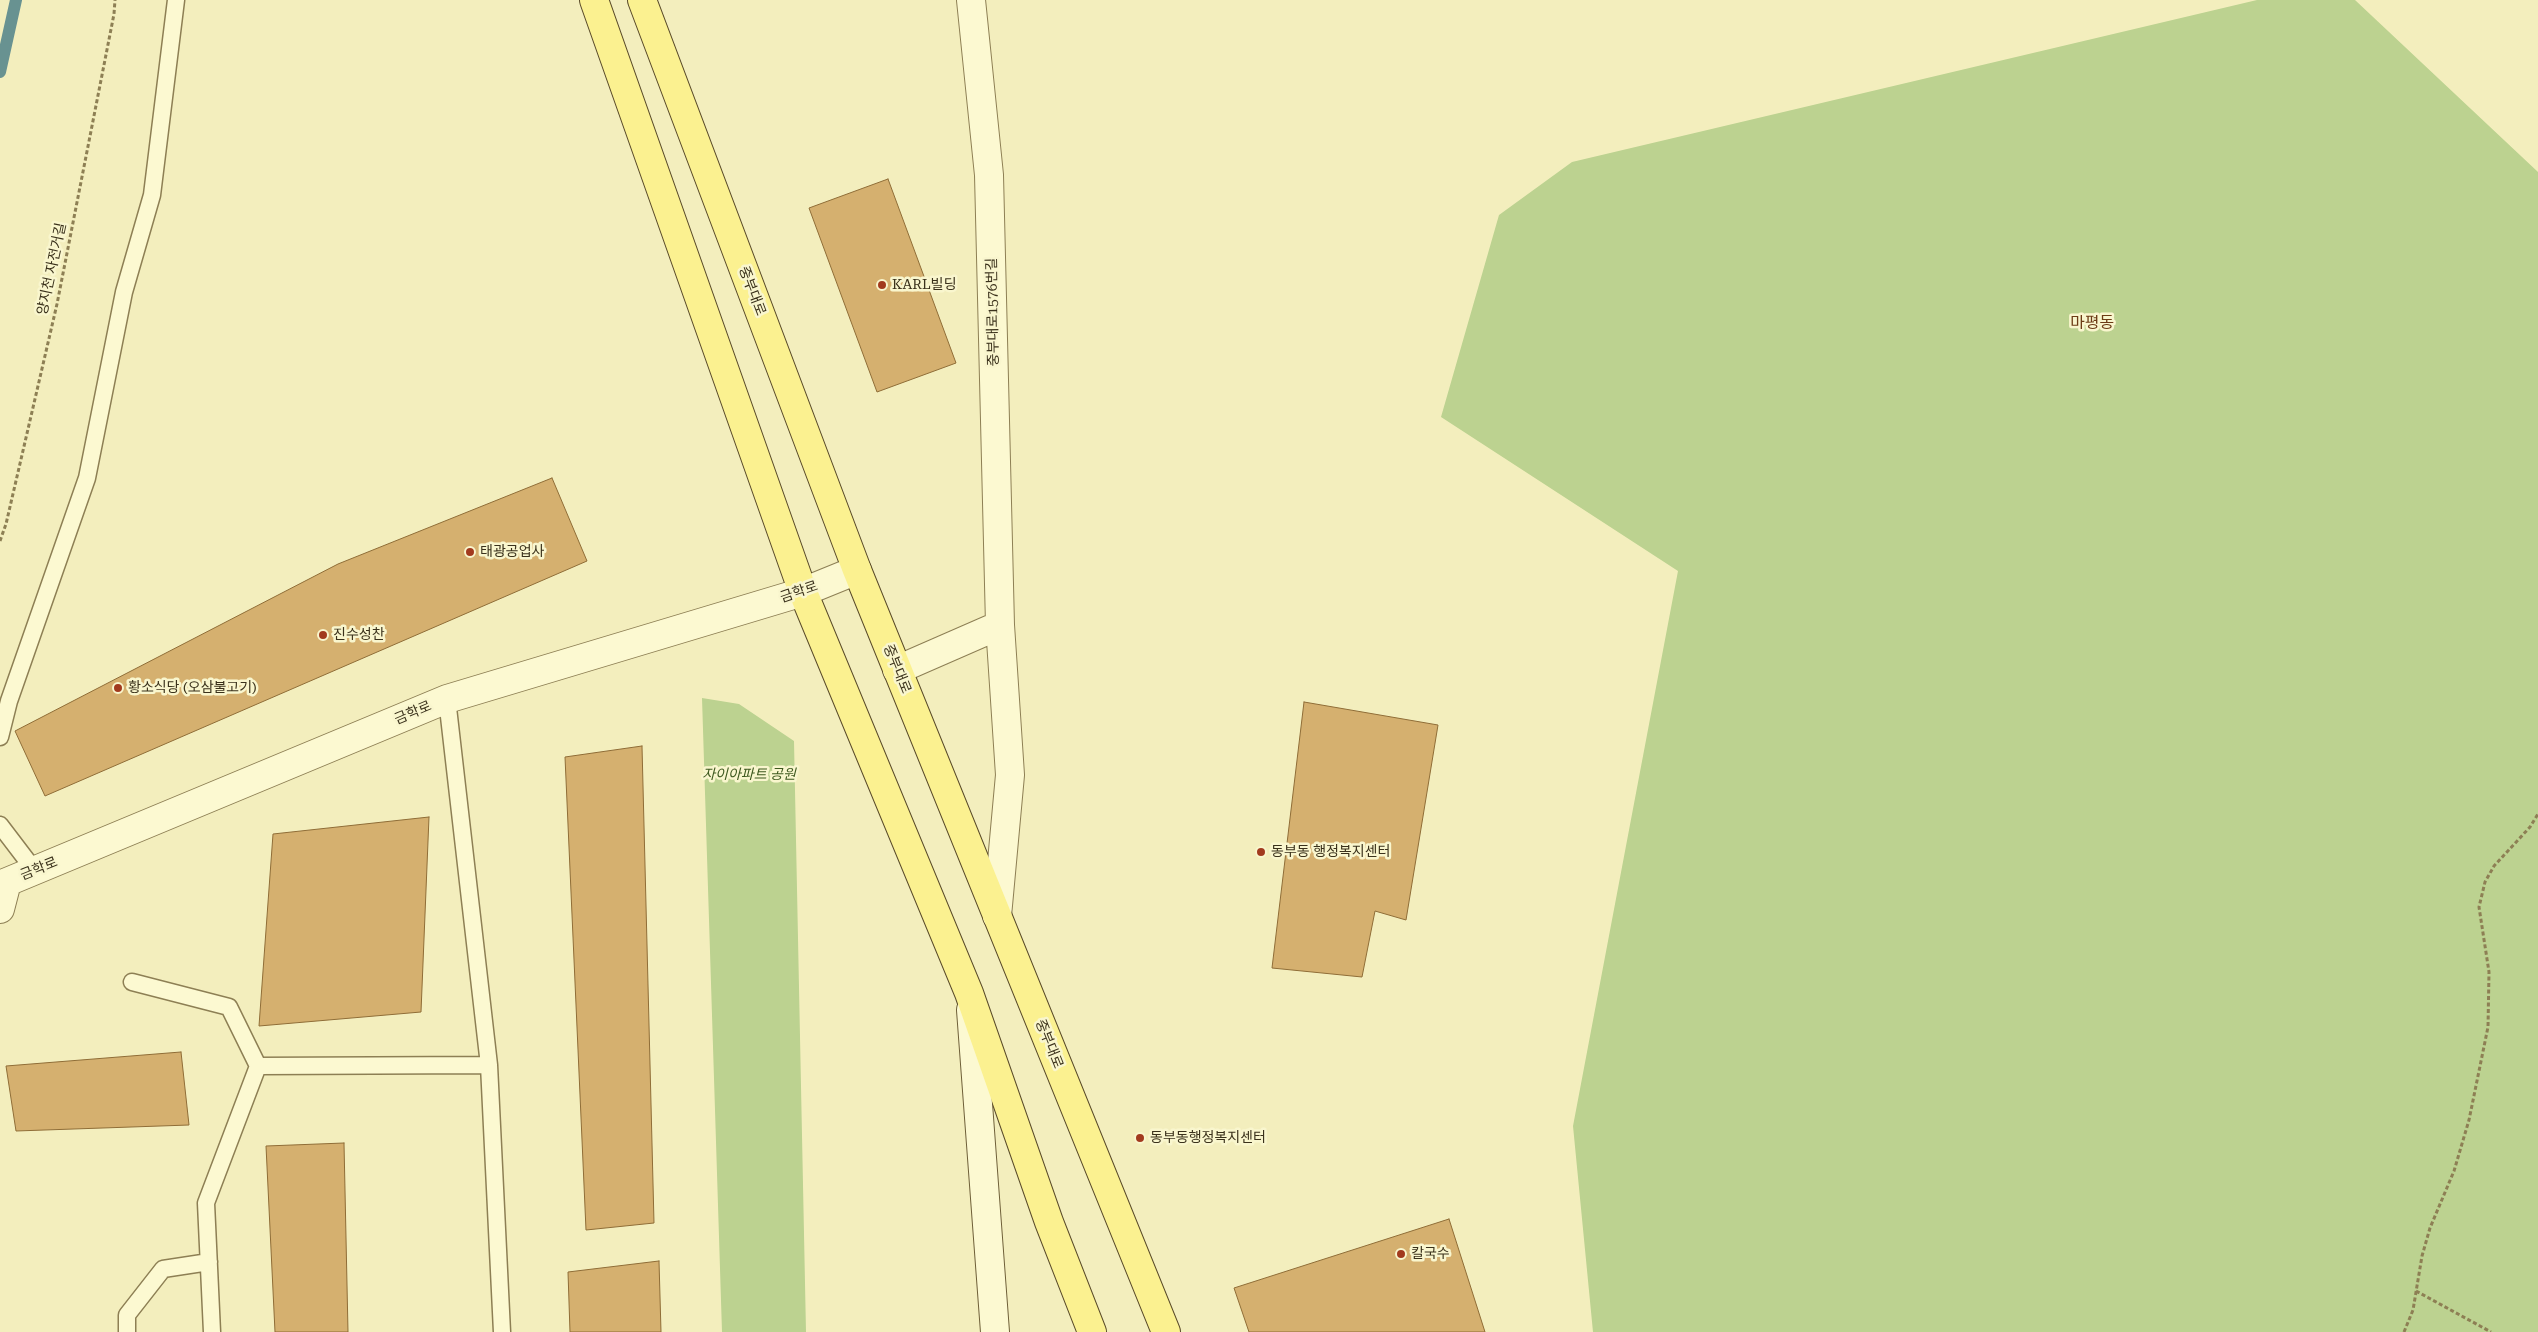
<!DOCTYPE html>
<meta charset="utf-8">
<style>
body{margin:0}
canvas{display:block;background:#f3eebd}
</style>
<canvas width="2538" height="1332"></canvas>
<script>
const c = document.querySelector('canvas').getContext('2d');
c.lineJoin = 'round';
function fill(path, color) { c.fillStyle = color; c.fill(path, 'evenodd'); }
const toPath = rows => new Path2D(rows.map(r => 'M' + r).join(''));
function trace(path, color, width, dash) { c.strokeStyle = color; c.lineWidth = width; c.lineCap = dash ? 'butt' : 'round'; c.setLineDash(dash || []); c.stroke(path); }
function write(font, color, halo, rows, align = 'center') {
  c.font = font + ' "Roboto Serif","Noto Sans KR",serif'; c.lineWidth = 5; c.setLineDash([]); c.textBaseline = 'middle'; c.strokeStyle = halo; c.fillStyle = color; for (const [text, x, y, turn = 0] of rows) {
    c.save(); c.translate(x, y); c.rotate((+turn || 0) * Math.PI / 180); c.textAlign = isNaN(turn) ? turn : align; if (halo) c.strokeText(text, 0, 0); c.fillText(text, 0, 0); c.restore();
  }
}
fill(toPath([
 [2257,0,2355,0,2538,172,2538,1332,1593,1332,1573,1126,1678,571,1441,417,1499,215,1572,162],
 [702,698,739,704,794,741,806,1332,722,1332]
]), '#bcd290');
trace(toPath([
 [0,72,16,0]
]), '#689291', 12);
const building = toPath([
 [888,179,956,363,877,392,809,208,888,179],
 [552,478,587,561,45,796,15,731,338,564,552,478],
 [1304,702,1438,725,1406,920,1375,911,1362,977,1272,968,1304,702],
 [642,746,654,1223,586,1230,565,757,642,746],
 [429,817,421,1012,259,1026,273,834,429,817],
 [181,1052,189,1125,16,1131,6,1066,181,1052],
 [344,1143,348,1332,275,1332,266,1146,344,1143],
 [1449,1219,1485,1332,1249,1332,1234,1288,1449,1219],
 [659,1261,661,1332,570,1332,568,1272,659,1261]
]);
fill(building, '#d5b06f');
trace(building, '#8f6d37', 1);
const service = toPath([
 [447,699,489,1065,502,1332],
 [0,737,9,701,87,478,124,292,152,195,176,0],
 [0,825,35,871],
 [132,982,229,1007,258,1066,206,1203,212,1332],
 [258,1066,489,1065],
 [127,1332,127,1315,163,1269,209,1262]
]);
const minor = toPath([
 [971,0,989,175,1000,625,1010,775,997,916],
 [897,670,1000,625]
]);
const tertiary = toPath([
 [0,909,7,882,447,699,803,592,857,570]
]);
const secondary = toPath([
 [971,1010,995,1332]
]);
const primary = toPath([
 [594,0,803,592,969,993,1049,1222,1092,1332],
 [642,0,857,570,1166,1332]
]);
trace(service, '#8d7f54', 19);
trace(minor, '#8d7f54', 30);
trace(tertiary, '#8d7f54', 30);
trace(secondary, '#6e5f38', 30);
trace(primary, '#5a4b29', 30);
trace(toPath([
 [0,541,6,524,57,304,114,14,115,0],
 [2416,1291,2491,1332],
 [2404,1332,2413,1310,2422,1256,2430,1228,2454,1171,2469,1120,2488,1027,2489,972,2479,907,2485,882,2494,866,2530,827,2538,814]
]), '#8d7f54', 3, [4, 2.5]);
trace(service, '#fcf9d1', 16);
trace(minor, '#fcf9d1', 28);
trace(tertiary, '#fcf9d1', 28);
trace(secondary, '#fcf9d1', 28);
trace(primary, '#fbf190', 28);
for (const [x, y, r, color] of [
 [882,285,5,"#a23a1e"],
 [470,552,5,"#a23a1e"],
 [323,635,5,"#a23a1e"],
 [118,688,5,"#a23a1e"],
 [1261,852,5,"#a23a1e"],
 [1140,1138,5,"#a23a1e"],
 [1401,1254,5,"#a23a1e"]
]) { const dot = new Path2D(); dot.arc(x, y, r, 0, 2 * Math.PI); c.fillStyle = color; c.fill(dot); trace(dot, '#f9f6ce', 2); }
write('14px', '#3a311b', '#f9f6ce', [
 ["양지천 자전거길",52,269,-78],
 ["중부대로",752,291,69],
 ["중부대로1576번길",993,312,-91],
 ["금학로",799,592,-19],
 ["중부대로",897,669,68],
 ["금학로",413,713,-23],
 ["금학로",39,869,-22],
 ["중부대로",1049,1044,68]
]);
write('14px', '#3a311b', '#f9f6ce', [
 ["KARL빌딩",892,285],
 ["태광공업사",480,552],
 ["진수성찬",333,635],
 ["황소식당 (오삼불고기)",128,688],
 ["동부동 행정복지센터",1271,852],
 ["동부동행정복지센터",1150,1138],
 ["칼국수",1411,1254]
], 'left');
write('italic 14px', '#3e591f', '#f9f6ce', [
 ["자이아파트 공원",749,775]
]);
write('16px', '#6c3b15', '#f9f6ce', [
 ["마평동",2092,323]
]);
</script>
